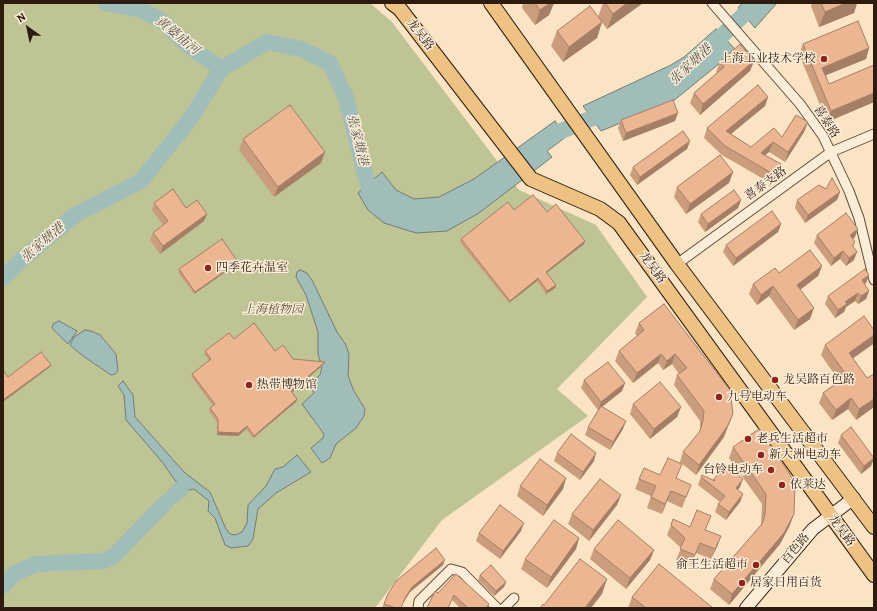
<!DOCTYPE html>
<meta charset="utf-8">
<style>
body{margin:0}
#map{position:relative;width:877px;height:611px;overflow:hidden;background:#fbe4c3;font-family:Alegreya,serif}
canvas{display:block}
.frame{position:absolute;inset:0;border:4px solid #2d1b10;pointer-events:none}
.north{position:absolute;left:8px;top:8px;width:40px;height:40px;-webkit-text-stroke:3px #fcedd8;paint-order:stroke;rotate:327deg;font-size:11px;font-weight:700;line-height:16px;text-align:center;color:#2d1b10}
.north::after{content:'';display:block;margin:auto;width:14px;height:18px;background:#2d1b10;clip-path:polygon(50% 0,100% 100%,50% 72%,0 100%)}
</style>
<div id="map">
<canvas width="877" height="611"></canvas>
<div class="frame"></div>
<div class="north">N</div>
</div>
<script>
const c = document.querySelector('canvas').getContext('2d');
c.lineJoin = 'round';
function fill(path, color) { c.fillStyle = color; c.fill(path, 'evenodd'); }
const toPath = rows => new Path2D(rows.map(r => 'M' + r).join(''));
function trace(path, color, width, dash) { c.strokeStyle = color; c.lineWidth = width; c.lineCap = dash ? 'butt' : 'round'; c.setLineDash(dash || []); c.stroke(path); }
function write(font, color, halo, rows, align = 'center') {
  c.font = font + ' Alegreya,"Noto Serif SC",serif'; c.lineWidth = 3; c.setLineDash([]); c.textBaseline = 'middle'; c.strokeStyle = halo; c.fillStyle = color; for (const [text, x, y, turn = 0] of rows) {
    c.save(); c.translate(x, y); c.rotate((+turn || 0) * Math.PI / 180); c.textAlign = isNaN(turn) ? turn : align; if (halo) c.strokeText(text, 0, 0); c.fillText(text, 0, 0); c.restore();
  }
}
fill(toPath([
 [3,3,370,3,392,22,519,190,596,225,647,297,557,389,588,416,442,520,375,608,3,608]
]), '#bec494');
const water = toPath([
 [742,3,777,3,755,28,738,8,742,3],
 [716,29,736,50,672,102,601,131,583,106,671,65,684,57,716,29],
 [555,121,566,137,547,151,552,157,479,213,447,231,416,233,384,223,368,210,358,193,382,172,396,190,414,199,439,197,474,179,555,121],
 [300,270,307,273,313,282,337,332,346,345,349,355,348,376,354,391,365,409,364,416,356,428,336,444,330,458,322,463,311,448,323,438,324,434,302,404,314,393,310,384,320,375,322,367,318,354,318,332,306,295,296,277,297,272,300,270],
 [59,321,77,331,68,344,52,328,53,324,59,321],
 [85,330,91,331,100,335,116,354,118,371,115,374,111,375,83,356,70,345,74,337,85,330],
 [123,381,133,395,135,417,184,472,210,492,226,529,230,534,236,535,242,532,247,523,248,505,266,486,275,469,283,467,297,455,311,472,276,493,258,509,253,539,248,546,231,548,225,545,215,518,208,511,209,501,194,489,184,491,181,489,163,463,126,420,124,395,118,386,123,381]
]);
fill(water, '#a0bdba');
trace(water, '#727c76', 1);
trace(toPath([
 [106,3,141,10,161,20,185,43,221,69],
 [706,51,756,3],
 [544,141,554,134,612,110],
 [3,278,20,261,75,215,141,181,191,118,221,69,267,42,301,49,330,63,346,98,369,189,382,198],
 [173,496,181,489],
 [3,586,14,574,36,564,103,561,114,556,166,502]
]), '#a0bdba', 16);
const street = toPath([
 [712,3,800,104,823,136,849,191,859,218,874,280],
 [677,264,831,152,874,134],
 [418,608,419,601,451,569,462,572,497,608],
 [504,608,514,598]
]);
const secondary = toPath([
 [746,608,813,529,854,498]
]);
const primary = toPath([
 [392,3,400,9,531,179,600,209,619,223,874,575],
 [491,3,677,264,874,527]
]);
trace(street, '#604d3d', 11);
trace(secondary, '#2d1b10', 14);
trace(primary, '#2d1b10', 16);
trace(street, '#fcedd8', 9);
trace(secondary, '#fcedd8', 12);
trace(primary, '#eec282', 14);
fill(toPath([
 [523,3,554,3,549,15,535,25,522,8],
 [603,3,643,3,607,29,598,17],
 [812,3,857,3,854,13,819,27,811,6],
 [602,22,597,38,563,62,551,46,557,31],
 [803,44,869,48,866,59,826,75,829,84,874,65,874,102,827,122,799,54],
 [754,61,750,71,700,115,690,103,694,93,717,73,716,72,720,62],
 [768,97,765,106,731,134,751,147,782,137,808,122,804,132,785,162,769,152,765,155,781,164,778,173,772,184,722,155,704,138,707,128],
 [621,120,675,121,623,141,618,128],
 [243,139,325,152,321,163,274,197,239,150],
 [690,141,687,149,637,185,630,175,633,167],
 [733,172,729,183,686,214,674,197,677,187],
 [840,192,837,200,805,223,795,208,797,200],
 [741,200,738,208,705,232,698,222,701,214],
 [154,203,186,208,207,214,204,221,160,254,150,240,153,233,163,225,152,210],
 [514,210,547,212,585,241,584,244,547,273,556,285,555,288,546,294,537,281,509,303,460,242,461,239],
 [781,224,778,232,733,266,723,252,726,245],
 [817,235,855,237,853,239,855,242,853,247,854,260,846,266,840,259,831,266,814,243],
 [238,262,237,264,194,294,178,272,179,269],
 [822,266,818,276,800,290,810,319,794,330,769,296,757,305,749,294,753,284,779,273],
 [869,275,866,283,864,284,869,291,866,299,858,304,855,301,846,307,844,312,835,318,825,304,828,296],
 [664,304,724,437,696,475,680,462,683,452,699,433,700,430,700,421,674,385,677,375,679,374,672,364,663,370,658,363,633,383,615,361,619,351,637,336,635,333,639,323],
 [234,339,275,351,293,359,324,364,292,392,297,399,296,402,253,438,246,429,238,436,217,435,217,422,209,411,210,408,213,406,191,376,192,374,209,360,204,354,205,351],
 [873,344,853,358,867,378,874,374,874,407,856,420,848,409,832,420,819,403,823,393,839,381,821,355,825,345],
 [584,380,625,383,622,391,602,407,623,429,610,450,585,435,588,427,598,410,581,388],
 [633,404,681,407,677,417,650,439,630,414],
 [841,435,874,459,871,466,861,474,838,443],
 [733,447,790,525,780,544,729,605,710,589,714,579,761,525,762,504,729,458],
 [557,453,594,461,580,480,554,461],
 [701,477,713,480,714,479,740,487,738,490,743,494,740,502,726,520,715,512,718,504,720,502,698,485],
 [566,478,563,489,543,516,517,496,520,486],
 [677,478,687,495,682,508,667,501,662,514,647,508,651,496,635,489,639,479],
 [621,495,617,505,589,541,568,524,572,514],
 [671,525,690,527,706,530,721,536,711,559,696,553,691,566,676,560,681,548,667,535],
 [521,531,500,559,476,541,479,533],
 [579,538,576,549,547,588,521,569,525,559],
 [594,549,654,550,650,560,626,589,590,559],
 [443,565,410,592,403,603,401,608,382,608,388,594],
 [456,574,489,604,488,608,460,608,452,600,438,593],
 [480,575,506,582,504,587,494,596,478,580],
 [632,597,713,608,628,608]
]), '#ca9d7d');
fill(toPath([
 [550,3,554,3,549,15,535,25,540,10],
 [627,3,643,3,607,29,613,14],
 [846,3,857,3,854,13,819,27,825,12],
 [602,22,597,38,563,62,569,47],
 [869,48,866,59,819,78,822,68],
 [754,61,750,71,700,115,703,104],
 [874,93,874,102,827,122,831,111],
 [768,97,765,106,722,141,726,131],
 [678,113,675,121,623,141,626,133],
 [808,122,804,132,785,162,788,152],
 [690,141,687,149,637,185,640,177],
 [773,142,769,152,757,162,761,153],
 [325,152,321,163,274,197,278,187],
 [781,164,778,173,772,184,775,175],
 [733,172,729,183,686,214,690,204],
 [840,192,837,200,805,223,808,215],
 [741,200,738,208,705,232,708,224],
 [207,214,204,221,160,254,163,246],
 [781,224,778,232,733,266,736,258],
 [858,229,855,237,847,243,850,235],
 [585,241,584,244,545,274,546,272],
 [843,251,840,259,831,266,834,258],
 [857,252,854,260,846,266,849,258],
 [238,262,237,264,194,294,195,292],
 [822,266,818,276,793,295,797,285],
 [869,275,866,283,859,288,862,280],
 [538,278,537,281,509,303,510,301],
 [556,285,555,288,546,294,547,291],
 [773,286,769,296,757,305,761,295],
 [869,291,866,299,858,304,861,296],
 [858,293,855,301,846,307,844,312,835,318,838,310,845,302],
 [814,308,810,319,794,330,798,320],
 [874,335,874,341,873,344,845,364,849,353],
 [661,354,658,363,633,383,637,373],
 [675,354,672,364,663,370,667,361],
 [325,362,324,364,290,394,291,391],
 [51,365,50,367,3,402,3,400],
 [625,383,622,391,598,410,601,402],
 [851,398,848,409,832,420,836,410],
 [297,399,296,402,253,438,254,436],
 [874,399,874,407,856,420,859,409],
 [681,407,677,417,650,439,654,429],
 [733,414,724,437,696,475,699,465],
 [626,421,623,429,610,450,613,442],
 [247,426,246,429,238,436,217,435,218,432],
 [596,453,594,461,580,480,583,472],
 [874,458,871,466,861,474,864,466],
 [566,478,563,489,543,516,547,505],
 [743,479,740,487,733,496,736,488],
 [671,491,667,501,662,514,665,504],
 [743,494,740,502,726,520,729,512],
 [621,495,617,505,589,541,593,530],
 [794,514,790,525,780,544,729,605,732,594],
 [524,523,521,531,500,559,503,551],
 [721,536,717,547,711,559,715,549],
 [579,538,576,549,547,588,551,577],
 [654,550,650,560,626,589,630,578],
 [445,560,443,565,410,592,403,603,405,598,412,587],
 [607,579,602,594,591,608,585,608],
 [506,582,504,587,494,596,496,591]
]), '#a47f66');
const building = toPath([
 [535,3,550,3,540,10,535,3],
 [605,3,627,3,613,14,605,3],
 [821,3,846,3,825,12,821,3],
 [590,6,602,22,569,47,557,31,590,6],
 [858,21,869,48,822,68,829,84,874,65,874,93,831,111,803,44,858,21],
 [740,44,754,61,703,104,694,93,724,67,720,62,740,44],
 [758,85,768,97,726,131,751,147,774,128,782,137,796,115,808,122,788,152,773,142,761,153,781,164,775,175,725,146,707,128,758,85],
 [673,100,678,113,626,133,621,120,673,100],
 [290,105,325,152,278,187,243,139,290,105],
 [683,131,690,141,640,177,633,167,683,131],
 [720,155,733,172,690,204,677,187,720,155],
 [832,178,840,192,808,215,797,200,819,185,826,189,832,178],
 [173,189,186,208,197,200,207,214,163,246,153,233,168,221,154,203,173,189],
 [734,190,741,200,708,224,701,214,734,190],
 [533,195,547,212,556,204,585,241,546,272,556,285,547,291,538,278,510,301,461,239,508,202,514,210,533,195],
 [772,211,781,224,736,258,726,245,772,211],
 [846,213,858,229,850,235,855,242,852,245,857,252,849,258,843,251,834,258,817,235,846,213],
 [222,239,238,262,195,292,179,269,222,239],
 [810,250,822,266,797,285,814,308,798,320,773,286,761,295,753,284,775,268,779,273,810,250],
 [865,269,869,275,862,280,869,291,861,296,858,293,845,302,847,304,838,310,828,296,865,269],
 [664,304,730,390,733,414,727,427,699,465,683,452,700,431,703,420,704,411,677,375,687,368,675,354,667,361,661,354,637,373,619,351,644,330,639,323,664,304],
 [864,316,874,330,874,335,849,353,867,378,874,374,874,399,859,409,851,398,836,410,823,393,847,376,825,345,864,316],
 [254,323,275,351,283,345,293,359,325,362,291,391,297,399,254,436,247,426,239,433,218,432,218,419,210,408,215,404,192,374,211,359,205,351,229,333,234,339,254,323],
 [41,352,51,365,3,400,3,370,8,377,41,352],
 [608,362,625,383,601,402,584,380,608,362],
 [660,382,681,407,654,429,633,404,660,382],
 [601,406,626,421,613,442,588,427,601,406],
 [851,427,874,458,864,466,841,435,851,427],
 [759,429,791,476,795,486,794,514,784,533,732,594,714,579,762,524,765,515,766,494,733,447,759,429],
 [571,434,596,453,583,472,557,453,571,434],
 [668,458,682,464,676,478,691,485,686,497,671,491,665,504,651,497,656,486,639,479,644,468,660,475,668,458],
 [540,459,566,478,547,505,520,486,540,459],
 [725,465,743,479,736,488,743,494,729,512,718,504,725,496,701,477,702,475,715,481,714,479,725,465],
 [600,479,621,495,593,530,572,514,600,479],
 [500,505,524,523,503,551,479,533,500,505],
 [697,510,711,516,705,530,721,536,715,549,700,543,695,555,680,549,685,538,671,525,673,519,690,527,697,510],
 [554,520,579,538,551,577,525,559,554,520],
 [618,520,654,550,630,578,594,549,618,520],
 [436,548,445,560,412,587,405,598,401,608,396,608,384,604,388,594,396,581,436,548],
 [580,559,607,579,585,608,540,608,543,604,544,605,580,559],
 [659,564,713,608,646,608,632,597,659,564],
 [491,565,506,582,496,591,480,575,491,565],
 [456,574,489,604,486,608,468,608,454,595,448,608,427,608,435,591,438,593,456,574]
]);
fill(building, '#ebb691');
trace(building, '#a47f66', 1);
for (const [x, y, r, color] of [
 [824,59,4,"#8f2418"],
 [208,268,4,"#8f2418"],
 [775,380,4,"#8f2418"],
 [249,385,4,"#8f2418"],
 [719,397,4,"#8f2418"],
 [748,439,4,"#8f2418"],
 [761,455,4,"#8f2418"],
 [771,470,4,"#8f2418"],
 [782,485,4,"#8f2418"],
 [756,565,4,"#8f2418"],
 [742,583,4,"#8f2418"]
]) { const dot = new Path2D(); dot.arc(x, y, r, 0, 2 * Math.PI); c.fillStyle = color; c.fill(dot); trace(dot, '#fcedd8', 1.5); }
write('12px', '#2d1b10', '#fcedd8', [
 ["龙吴路",420,35,52],
 ["喜泰路",826,122,57],
 ["喜泰支路",766,184,-36],
 ["龙吴路",652,268,54],
 ["龙吴路",841,531,54],
 ["百色路",796,549,-50]
]);
write('12px', '#2d1b10', '#fcedd8', [
 ["上海工业技术学校",816,59,"right"],
 ["四季花卉温室",216,268],
 ["龙吴路百色路",783,380],
 ["热带博物馆",257,385],
 ["九号电动车",727,397],
 ["老兵生活超市",756,439],
 ["新大洲电动车",769,455],
 ["台铃电动车",763,470,"right"],
 ["依莱达",790,485],
 ["俞王生活超市",748,565,"right"],
 ["居家日用百货",750,583]
], 'left');
write('italic 12px', '#584e38', '#fcedd8', [
 ["上海植物园",273,310]
]);
write('italic 13px', '#55544c', '#fcedd8', [
 ["黄婆庙河",177,36,39],
 ["张家塘港",691,65,-43],
 ["张家塘港",357,140,76],
 ["张家塘港",43,243,-41]
]);
</script>
